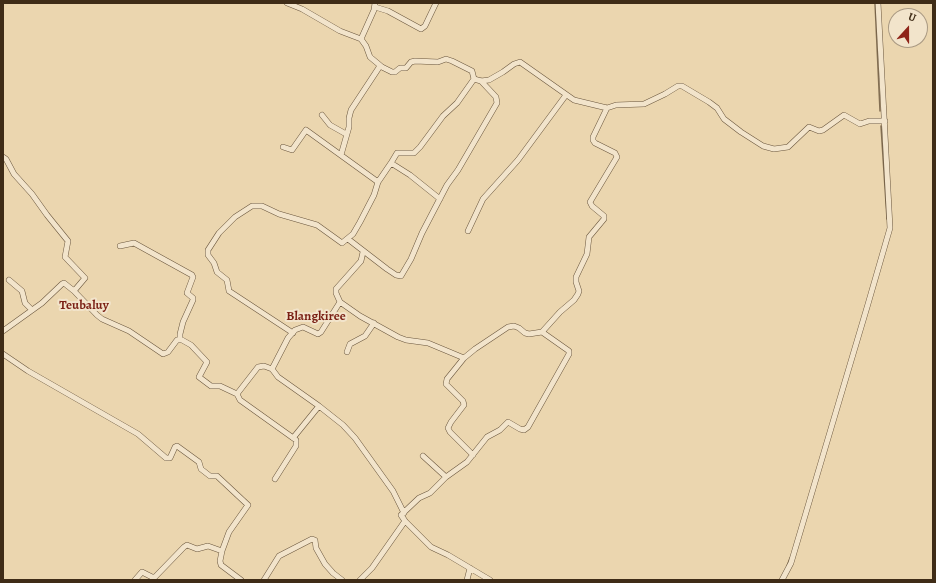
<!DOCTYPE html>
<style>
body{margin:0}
#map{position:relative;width:936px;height:583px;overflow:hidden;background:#ebd6af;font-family:Alegreya,serif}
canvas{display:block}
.frame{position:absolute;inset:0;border:4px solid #3f2c17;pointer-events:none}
.north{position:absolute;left:888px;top:8px;width:40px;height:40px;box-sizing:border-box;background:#f2e4cb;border:1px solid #aa9a83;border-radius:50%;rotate:21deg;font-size:11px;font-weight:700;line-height:16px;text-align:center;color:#3f2c17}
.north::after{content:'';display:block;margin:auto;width:14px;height:18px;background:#8f2418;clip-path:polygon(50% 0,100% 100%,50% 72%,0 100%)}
</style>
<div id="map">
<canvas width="936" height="583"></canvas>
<div class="frame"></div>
<div class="north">U</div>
</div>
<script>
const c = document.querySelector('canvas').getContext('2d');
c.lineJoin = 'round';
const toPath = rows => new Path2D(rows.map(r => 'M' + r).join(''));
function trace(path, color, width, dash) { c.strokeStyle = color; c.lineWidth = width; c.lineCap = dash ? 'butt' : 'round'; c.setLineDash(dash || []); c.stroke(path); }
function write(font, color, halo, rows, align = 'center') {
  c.font = font + ' Alegreya,serif'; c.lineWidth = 4; c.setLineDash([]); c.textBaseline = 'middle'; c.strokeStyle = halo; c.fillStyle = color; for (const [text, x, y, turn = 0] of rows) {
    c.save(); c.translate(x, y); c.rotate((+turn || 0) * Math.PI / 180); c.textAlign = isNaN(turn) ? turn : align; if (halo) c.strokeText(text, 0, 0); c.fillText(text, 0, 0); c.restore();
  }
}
trace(toPath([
 [875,3,880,111],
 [881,126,887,219],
 [787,566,790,558]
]), '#836f53', 1.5);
const street = toPath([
 [287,3,302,9,340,31,361,39,366,46,370,57,382,67,392,72,395,72,400,68,406,68,411,62,415,61,438,62,446,59,452,61,472,71,474,79,457,103,443,116,420,147,414,153,397,153,391,163],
 [375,7,388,11,421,29,425,26,436,3],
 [361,39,374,10,375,3],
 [474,79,481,81,489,80,503,72,514,64,520,62,574,100,607,108,616,105,644,104,665,94,678,86,682,86,709,102,717,108,724,119,741,132,763,146,774,149,788,147,809,127,819,131,823,130,844,115,860,124,869,121,885,121],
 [322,115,330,125,346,134],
 [283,147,292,150,306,130,378,182],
 [341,155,349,127,349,118,351,110,380,66],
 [3,157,6,159,14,174,32,194,47,215,68,241,65,257,85,278,74,291,97,315,102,319,129,331,163,354,168,352,177,340,182,340,191,345,207,362,199,377,211,386,220,386,237,394,258,367,264,366,272,369,278,377,319,406,343,425,355,438,393,491,404,513],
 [468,231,483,199,518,160,566,95],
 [348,239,387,269,396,275,401,276,411,259,422,233,447,185,458,170,497,103,496,97,481,81],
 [120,246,134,243,192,275,193,277,187,293,193,298,193,300,183,322,180,334,180,339],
 [363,252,361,261,336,289,336,293,340,302,360,316,398,337,406,340,428,343,464,358],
 [9,280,22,291,25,303,32,310],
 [3,331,42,303,62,284,64,283,74,291],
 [293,333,229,291,227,280,217,272,214,263,208,255,208,250,219,233,235,217,252,206,262,206,279,214,317,225,342,243,353,234,360,222,374,195,378,182,391,163,410,175,440,199],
 [347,352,350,344,365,336,374,323],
 [3,354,28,371,138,434,166,458,170,458,175,447,177,446,199,462,201,469,210,476,217,476,248,505,229,532,222,551],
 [272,369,288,338,295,330,303,327,318,334,321,332,340,302],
 [237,394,240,400,296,440,296,446,275,479],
 [293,438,319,406],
 [473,455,450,432,448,428,451,422,464,405,463,401,446,384,447,379,464,358,475,349,508,327,514,326,519,328,525,333,529,334,542,332],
 [423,456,446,477],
 [135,580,142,572,152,577,155,577,184,547,187,545,197,549,208,546,222,551,220,561,221,565,241,580],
 [264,580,279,556,312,539,315,540,316,548,325,564,333,573,342,580],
 [360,580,372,568,405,521],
 [467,580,470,568],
 [490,580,448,555,431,547,405,521,401,515,419,498,430,493,446,477,467,462,487,437,500,430,508,422,520,429,524,430,528,427,569,354,569,351,542,332,560,312,574,300,578,294,579,291,576,282,576,277,587,254,589,237,604,219,604,216,592,206,590,202,617,157,615,153,595,143,593,140,593,137,607,108],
 [782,580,791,563,868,304,890,228,878,3]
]);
trace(street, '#6a563d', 6);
trace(street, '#f2e4cb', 5);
write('bold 13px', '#7a1f14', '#f2e4cb', [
 ["Teubaluy",84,306],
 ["Blangkiree",316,317]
]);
</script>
